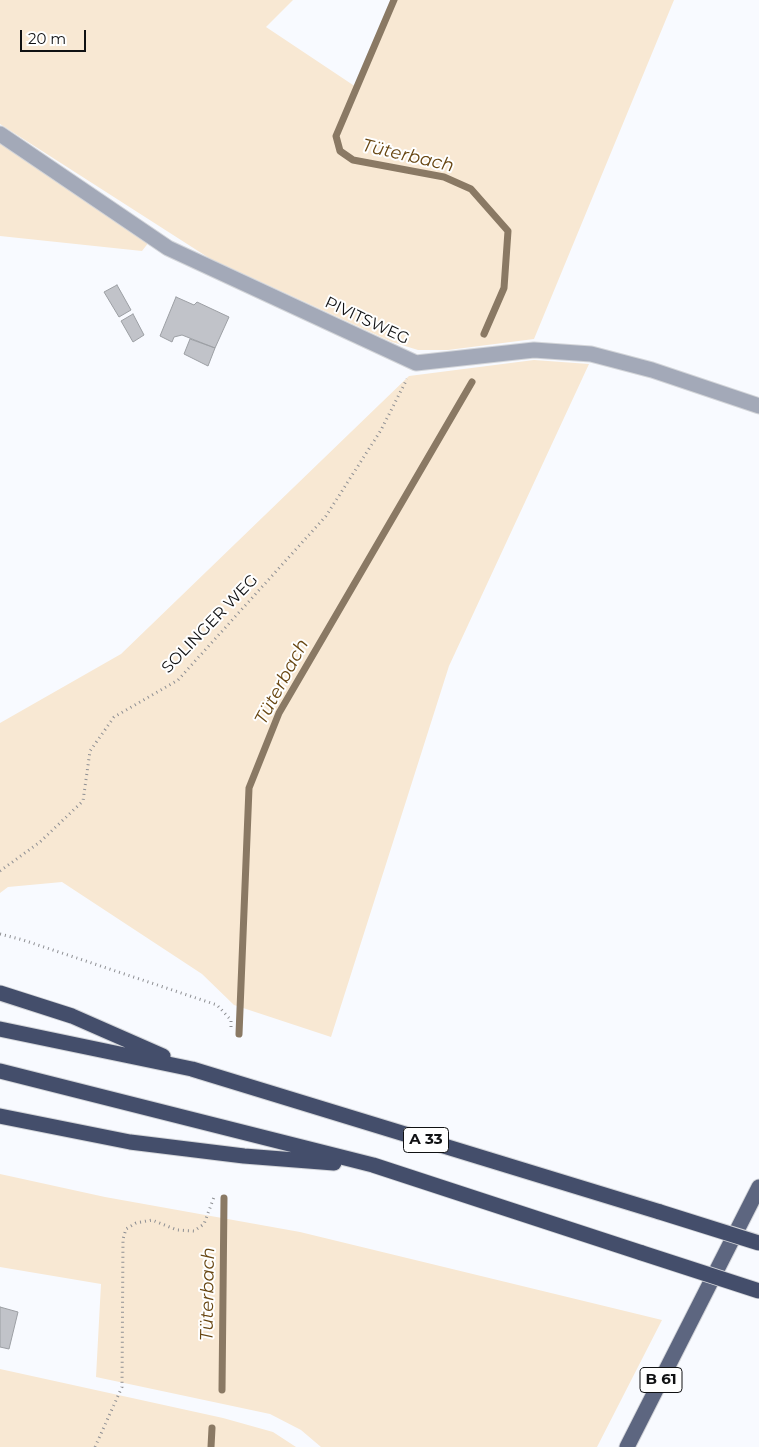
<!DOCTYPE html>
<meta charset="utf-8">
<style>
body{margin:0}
#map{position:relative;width:759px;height:1447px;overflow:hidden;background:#f8faff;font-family:Montserrat,sans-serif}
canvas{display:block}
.scale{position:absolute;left:20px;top:30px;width:66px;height:22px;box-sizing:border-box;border:2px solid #101113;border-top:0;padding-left:6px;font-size:15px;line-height:18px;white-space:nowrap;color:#101113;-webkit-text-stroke:4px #fff;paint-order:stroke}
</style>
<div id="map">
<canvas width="759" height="1447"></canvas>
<div class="scale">20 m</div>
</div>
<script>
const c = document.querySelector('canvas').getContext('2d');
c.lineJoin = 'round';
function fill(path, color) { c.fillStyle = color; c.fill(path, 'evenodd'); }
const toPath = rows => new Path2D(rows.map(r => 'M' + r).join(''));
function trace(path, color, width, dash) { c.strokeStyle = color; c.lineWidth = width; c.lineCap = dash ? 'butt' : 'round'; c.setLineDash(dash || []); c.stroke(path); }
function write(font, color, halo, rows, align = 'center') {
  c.font = font + ' Montserrat,sans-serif'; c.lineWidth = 4; c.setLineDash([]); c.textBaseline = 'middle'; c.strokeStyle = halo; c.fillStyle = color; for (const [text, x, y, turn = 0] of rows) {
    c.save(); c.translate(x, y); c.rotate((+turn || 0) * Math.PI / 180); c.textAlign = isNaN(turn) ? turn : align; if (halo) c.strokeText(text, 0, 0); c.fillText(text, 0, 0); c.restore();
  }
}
fill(toPath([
 [0,0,293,0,266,27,356,87,395,0,674,0,534,339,448,350,418,350,392,342,209,258,0,124],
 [0,143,149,242,142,251,0,236],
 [534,360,589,364,449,666,331,1037,234,1005,202,974,62,882,8,887,0,893,0,723,121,654,409,376],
 [0,1174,105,1197,300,1232,662,1320,597,1447,321,1447,301,1430,270,1414,96,1377,101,1284,0,1267],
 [0,1369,223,1418,273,1432,296,1447,0,1447]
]), '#f8e8d3');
trace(toPath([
 [394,0,336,136,340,151,353,160,444,177,471,189,508,231,504,288,484,334],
 [239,1034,249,788,279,713,472,382],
 [222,1390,224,1198],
 [211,1447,212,1428]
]), '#8a7964', 7);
const building = toPath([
 [117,285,131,310,119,317,104,292,117,285],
 [176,297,194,305,197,302,229,317,215,348,182,335,174,337,172,342,160,336,176,297],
 [133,314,144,335,133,342,121,321,133,314],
 [190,339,215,348,208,366,184,354,190,339],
 [0,1307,18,1312,9,1349,0,1347,0,1307]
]);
fill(building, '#c1c3c9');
trace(building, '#9c9fa4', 1);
const street = toPath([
 [0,134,168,248,416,363,534,350,591,354,652,370,759,406]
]);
const primary = toPath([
 [627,1447,759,1187]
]);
const highway = toPath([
 [0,993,72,1016,163,1056],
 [0,1029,192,1069,660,1212],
 [0,1071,373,1165,642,1253],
 [0,1116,130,1142,244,1156,334,1163]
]);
trace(street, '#d3d5d9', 17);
trace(primary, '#d3d5d9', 17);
trace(highway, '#d3d5d9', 17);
trace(toPath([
 [0,871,40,842,83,801,90,751,114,717,178,680,326,516,381,430,407,379],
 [0,934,23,940,217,1005,231,1020,231,1031],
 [95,1447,122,1387,123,1239,126,1229,136,1223,152,1220,177,1230,194,1231,204,1224,214,1197]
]), '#8e8f93', 3, [1, 4]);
trace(street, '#a3a9b8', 15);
trace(primary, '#5d6680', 15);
trace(highway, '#444e6b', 15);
const highwayBridge = toPath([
 [660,1212,759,1243],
 [642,1253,759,1291]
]);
trace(highwayBridge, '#d3d5d9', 17, []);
trace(highwayBridge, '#444e6b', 15);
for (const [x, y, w] of [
 [426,1140,45],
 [661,1380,42]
]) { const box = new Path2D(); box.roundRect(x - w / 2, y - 12.5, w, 25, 4); c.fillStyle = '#fff'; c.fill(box); trace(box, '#101113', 1); }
write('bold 15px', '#101113', null, [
 ["A 33",426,1140],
 ["B 61",661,1380]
]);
write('16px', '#101113', '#fff', [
 ["PIVITSWEG",367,321,25],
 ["SOLINGER WEG",210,624,-46]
]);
write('italic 18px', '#684611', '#fff', [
 ["Tüterbach",408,156,13],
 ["Tüterbach",282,682,-62],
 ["Tüterbach",208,1294,-89]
]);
</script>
